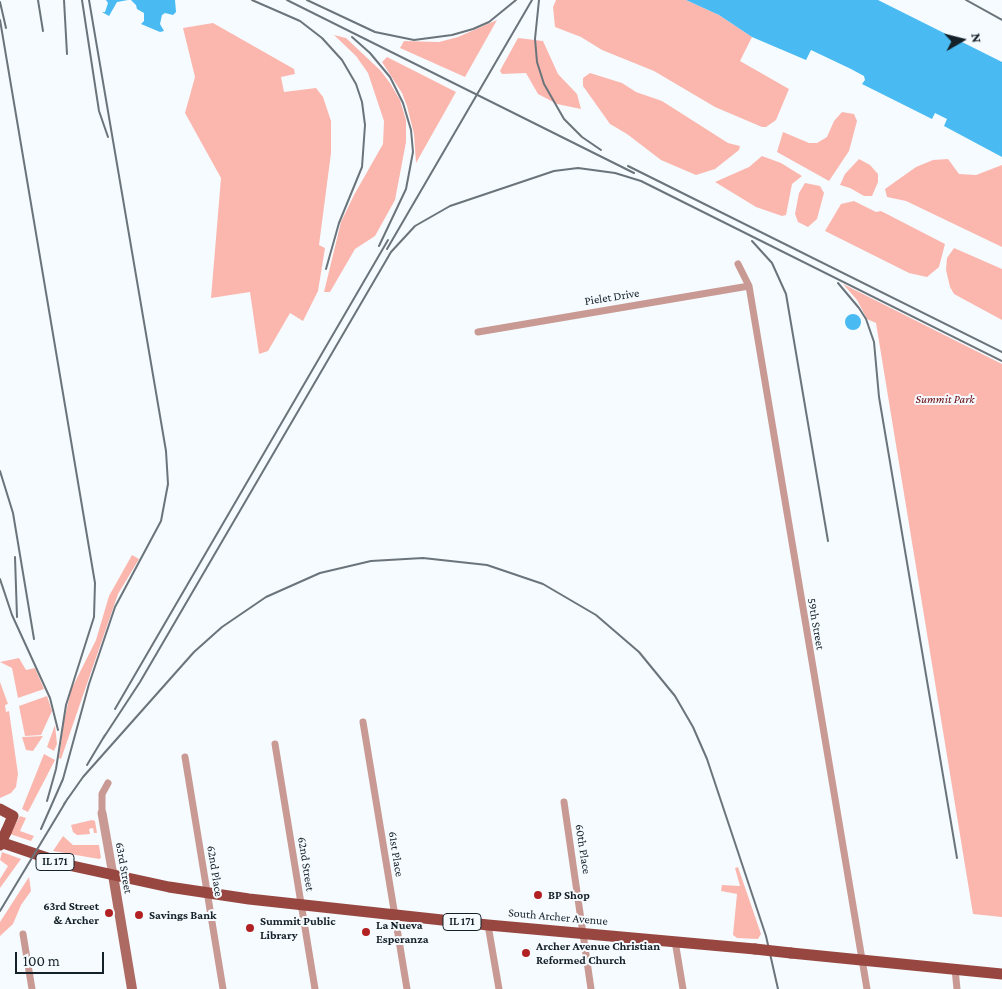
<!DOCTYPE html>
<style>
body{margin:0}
#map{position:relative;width:1002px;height:989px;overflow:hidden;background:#f5fbff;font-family:"Crimson Pro",serif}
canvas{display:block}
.north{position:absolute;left:937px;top:15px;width:50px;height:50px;-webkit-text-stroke:4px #f5fbff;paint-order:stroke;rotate:82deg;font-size:14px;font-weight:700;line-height:20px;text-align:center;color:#152128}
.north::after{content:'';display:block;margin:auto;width:18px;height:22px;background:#152128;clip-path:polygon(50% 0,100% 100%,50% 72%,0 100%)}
.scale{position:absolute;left:15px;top:952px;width:89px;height:22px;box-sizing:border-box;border:2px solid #152128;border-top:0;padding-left:6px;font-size:15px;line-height:18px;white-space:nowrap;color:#152128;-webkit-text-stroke:4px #f5fbff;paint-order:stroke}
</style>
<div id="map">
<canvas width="1002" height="989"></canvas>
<div class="north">N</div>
<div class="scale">100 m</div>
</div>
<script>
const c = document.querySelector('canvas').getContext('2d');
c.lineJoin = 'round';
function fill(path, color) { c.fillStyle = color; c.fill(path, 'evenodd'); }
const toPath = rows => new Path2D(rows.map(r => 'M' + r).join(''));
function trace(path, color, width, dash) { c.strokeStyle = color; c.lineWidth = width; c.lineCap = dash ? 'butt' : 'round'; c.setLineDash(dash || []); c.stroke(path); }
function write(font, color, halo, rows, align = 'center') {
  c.font = font + ' "Crimson Pro",serif'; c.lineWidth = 4; c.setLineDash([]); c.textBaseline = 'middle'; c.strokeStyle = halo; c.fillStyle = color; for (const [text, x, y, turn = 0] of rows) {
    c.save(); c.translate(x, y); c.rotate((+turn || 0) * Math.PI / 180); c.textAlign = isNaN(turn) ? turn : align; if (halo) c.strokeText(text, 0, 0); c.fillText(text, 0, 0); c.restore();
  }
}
fill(toPath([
 [556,0,686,0,719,15,752,37,740,61,789,89,776,120,766,127,762,127,715,107,654,71,602,50,581,37,555,27,553,7],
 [497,20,465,77,400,48,404,41,439,42,458,37],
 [213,23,294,69,295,74,281,77,284,92,316,88,323,97,331,121,331,153,319,245,325,248,318,291,303,321,290,313,268,351,259,354,250,292,211,298,221,178,185,113,195,77,183,28],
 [334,35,346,38,380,70,390,83,400,100,406,120,406,142,395,200,375,236,355,249,330,292,324,292,341,222,354,195,383,144,384,121,368,73,356,56],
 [518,38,543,41,558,74,577,94,581,109,557,104,538,94,526,73,502,74,500,71,502,67],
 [387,57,456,92,416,163,414,134,407,106,402,93,382,62],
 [590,73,622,83,636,92,662,101,728,143,740,146,739,150,715,169,696,175,661,160,627,134,610,124,583,86,583,78],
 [842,112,854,114,857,121,849,151,829,181,777,152,783,132,809,143,817,143,827,137,834,121],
 [762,156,781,163,802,176,792,184,786,215,782,216,756,207,715,182,749,167],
 [859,159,870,165,878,174,878,182,872,196,864,196,850,188,840,185,845,174],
 [948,159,959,174,976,175,1002,165,1002,247,906,201,887,197,885,189,916,167,933,160],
 [805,183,820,186,824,193,817,219,808,227,798,222,795,214,799,193],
 [854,201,876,212,881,211,945,244,939,267,927,277,909,273,825,231,841,204],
 [954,248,1002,269,1002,320,954,294,950,287,946,270,947,258],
 [843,284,1002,364,1002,917,973,914,876,323,867,319,857,300],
 [132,555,139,559,118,594,61,759,59,758,64,721,71,690,96,640,109,596],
 [19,658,26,670,35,668,44,689,18,698,12,668,0,662],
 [0,682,8,704,5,705,6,712,9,711,18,774,16,787,11,793,0,798],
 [47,696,52,711,41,735,25,736,19,706],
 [55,725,57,744,54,751,47,747],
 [43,736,33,751,26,750,22,737],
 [44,754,55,760,28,812,22,809],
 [20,816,26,818,20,831,34,836,31,841,10,834],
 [92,820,95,821,97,833,94,833,93,828,89,829,90,834,77,835,73,832,71,825],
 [63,836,73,845,99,845,101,858,99,859,53,851],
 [2,852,21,859,0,888,0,879,8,866,0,860],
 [738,867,761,934,758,939,737,938,733,935,737,894,721,891,722,885,740,886,735,868],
 [29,877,31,891,21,905,13,924,0,936,0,922]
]), '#fbb7ae');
fill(toPath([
 [106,0,128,0,117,2,109,16,102,12,105,12,108,3],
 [131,0,175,0,176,12,173,15,165,13,162,15,160,24,164,31,160,32,141,24,144,21,144,13,137,9,136,5],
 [686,0,878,0,1002,62,1002,157,944,126,947,119,935,113,932,119,862,84,865,80,864,76,851,69,811,50,806,60,752,37,719,15],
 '845 322a8 8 0 1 1 16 0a8 8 0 1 1-16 0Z'
]), '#49bbf2');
trace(toPath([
 [738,264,749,286,867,989],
 [478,332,749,286],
 [363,722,407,989],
 [275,744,315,989],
 [185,757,223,989],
 [564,802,591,989],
 [102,813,102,794,108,783],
 [488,925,499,989],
 [23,934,32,989],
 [675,941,683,989],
 [955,969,957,989]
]), '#c99a94', 7);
trace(toPath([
 [102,813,113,875]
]), '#c99a94', 9);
trace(toPath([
 [113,875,132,989]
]), '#ad6a63', 10);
trace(toPath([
 [0,809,13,816,6,832],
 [0,842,68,865,169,887,249,899,488,925,755,949],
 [791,953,1002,974]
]), '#974740', 11);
trace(toPath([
 [38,0,43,31],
 [64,0,67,54],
 [82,0,99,111,108,137],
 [252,0,300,21,322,38,342,60,356,84,362,102,365,125,362,167,339,223,326,269],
 [287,0,634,173],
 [307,0,375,32,414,40,452,35,473,29,489,22,516,0],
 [539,0,535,39,537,62,544,84,564,119,582,137,601,150],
 [966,0,1002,20],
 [0,2,6,28],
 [0,20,95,583,94,617,66,705,56,769,47,801],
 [352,37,370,53,390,77,403,103,411,130,413,152,406,189,379,246],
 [628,166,1002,352],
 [752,241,772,263,786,294,828,541],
 [387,249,532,0],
 [838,283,859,308,866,319,874,342,879,397,957,858],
 [0,471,13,513,34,639],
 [15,557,17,617],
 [0,579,12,615,50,698,58,730],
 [115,709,388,240],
 [102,740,140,682,391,252,415,226,450,206,554,171,578,168,615,173,641,181,1002,361],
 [87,765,105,735],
 [64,804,83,777,194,652,222,627,266,597,320,573,371,561,423,558,487,565,543,584,596,615,639,652,675,696,693,727,707,759,766,936,778,989],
 [41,829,63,779,89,684,115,607,161,521,168,484,166,451,89,0],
 [0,911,68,798]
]), '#6a747a', 2);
trace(toPath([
 [0,845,6,832],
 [755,949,791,953]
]), '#974740', 11);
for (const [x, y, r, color] of [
 [538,895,5,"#b22122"],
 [109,913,5,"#b22122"],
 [139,915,5,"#b22122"],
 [250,928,5,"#b22122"],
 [366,932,5,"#b22122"],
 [526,953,5,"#b22122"]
]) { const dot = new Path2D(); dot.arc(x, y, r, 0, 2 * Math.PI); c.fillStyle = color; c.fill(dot); trace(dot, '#f5fbff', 2); }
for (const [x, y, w] of [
 [55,862,38],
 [462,922,38]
]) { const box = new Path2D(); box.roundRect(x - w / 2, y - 8.5, w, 17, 4); c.fillStyle = '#f5fbff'; c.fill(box); trace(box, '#152128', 1); }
write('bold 11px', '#152128', null, [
 ["IL 171",55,862],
 ["IL 171",462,922]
]);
write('12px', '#152128', '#f5fbff', [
 ["Pielet Drive",612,297,-9],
 ["59th Street",816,624,80],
 ["60th Place",583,849,81],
 ["61st Place",396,854,81],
 ["62nd Street",306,864,81],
 ["63rd Street",124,868,80],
 ["62nd Place",215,871,81],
 ["South Archer Avenue",558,917,5]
]);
write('italic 12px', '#67070b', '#f5fbff', [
 ["Summit Park",945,399]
]);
write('bold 12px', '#152128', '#f5fbff', [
 ["BP Shop",548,895],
 ["63rd Street",99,906,"right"],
 ["& Archer",99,920,"right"],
 ["Savings Bank",149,915],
 ["Summit Public",260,921],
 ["Library",260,935],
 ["La Nueva",376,925],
 ["Esperanza",376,939],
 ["Archer Avenue Christian",536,946],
 ["Reformed Church",536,960]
], 'left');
</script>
